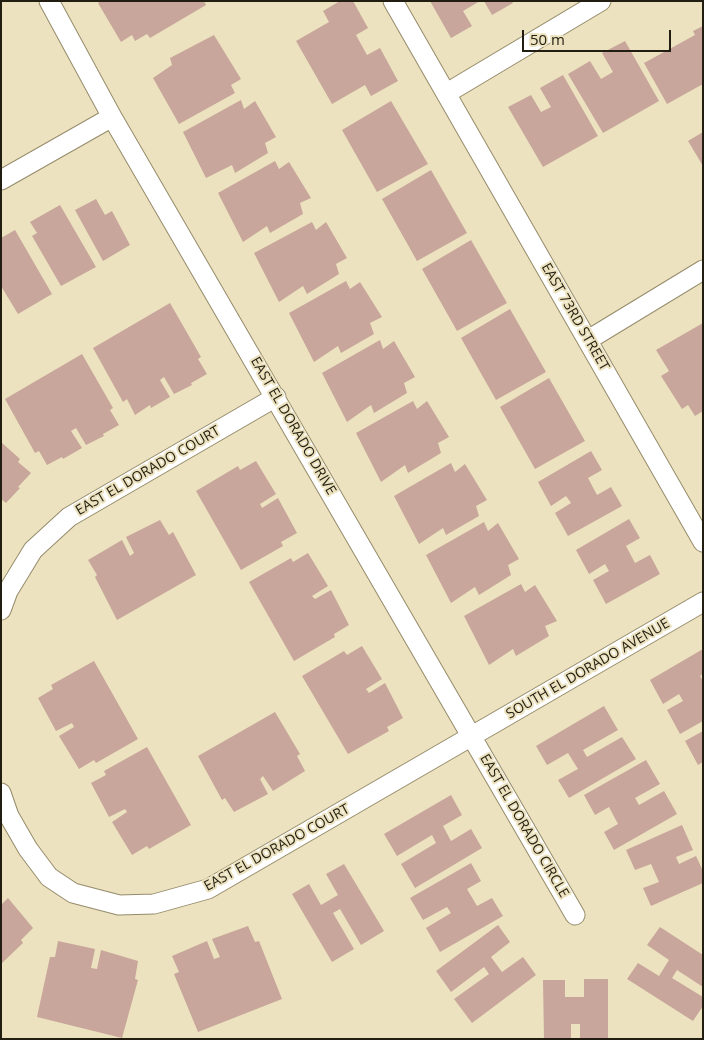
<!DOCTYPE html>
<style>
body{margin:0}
#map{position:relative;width:704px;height:1040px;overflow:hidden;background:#ece2bf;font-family:"Open Sans",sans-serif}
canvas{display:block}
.frame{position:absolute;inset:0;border:2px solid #211d10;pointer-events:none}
.scale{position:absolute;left:522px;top:30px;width:149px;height:22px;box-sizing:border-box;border:2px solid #211d10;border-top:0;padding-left:6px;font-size:15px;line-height:18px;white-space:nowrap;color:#211d10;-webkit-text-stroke:4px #ece2bf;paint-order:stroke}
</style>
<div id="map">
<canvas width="704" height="1040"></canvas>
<div class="frame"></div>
<div class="scale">50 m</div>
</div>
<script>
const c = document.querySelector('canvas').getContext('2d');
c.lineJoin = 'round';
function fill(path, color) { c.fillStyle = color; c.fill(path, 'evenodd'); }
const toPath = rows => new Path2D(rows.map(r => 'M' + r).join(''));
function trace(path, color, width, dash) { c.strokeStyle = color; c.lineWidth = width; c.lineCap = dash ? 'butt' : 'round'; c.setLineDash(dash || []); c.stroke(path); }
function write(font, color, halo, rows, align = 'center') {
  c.font = font + ' "Open Sans",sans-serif'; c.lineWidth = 4; c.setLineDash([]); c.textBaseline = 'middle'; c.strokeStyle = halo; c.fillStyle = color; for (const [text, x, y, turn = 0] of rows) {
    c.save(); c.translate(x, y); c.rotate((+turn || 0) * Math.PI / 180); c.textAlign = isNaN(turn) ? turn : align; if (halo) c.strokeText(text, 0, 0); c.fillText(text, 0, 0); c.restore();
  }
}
fill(toPath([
 [101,1,204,1,206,5,150,38,147,34,135,41,132,35,121,42,98,3],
 [340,1,353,1,368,28,356,35,367,55,380,48,398,81,371,96,365,85,332,104,296,41,329,22,323,11],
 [430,1,480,1,463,11,472,26,451,38],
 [484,1,512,1,513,3,492,15],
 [703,26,703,84,667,104,644,63,695,35,693,31],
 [214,35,241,79,231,85,235,93,179,124,153,78,172,65,170,58],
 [625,41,659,101,603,133,568,74,590,61,601,79,613,72,602,53],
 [563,75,598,136,543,167,508,107,531,95,541,112,551,107,540,88],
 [241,100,244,109,255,101,276,137,265,143,268,153,235,173,232,165,206,178,183,132],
 [391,101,428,164,377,192,342,130],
 [703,132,703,166,688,141],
 [275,161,279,169,289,162,311,198,300,203,303,214,270,233,267,226,243,242,218,193],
 [431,170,467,233,417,261,382,199],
 [96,199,105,215,112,211,130,245,103,261,75,210],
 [60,205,96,267,61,286,32,236,37,233,30,222],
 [312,222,316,230,326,222,347,258,336,264,339,274,307,294,303,286,279,302,254,253],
 [15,230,52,294,18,314,1,286,1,238],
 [471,240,507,303,457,331,422,269],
 [346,281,350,289,360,282,382,317,370,323,374,334,341,353,338,346,314,362,289,313],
 [170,303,201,357,198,359,207,374,191,383,192,385,174,394,164,377,160,380,170,397,151,408,150,405,135,415,127,399,123,402,93,348],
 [510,309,546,372,496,400,461,338],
 [703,323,703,411,695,416,688,405,682,409,661,376,669,371,656,350],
 [380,340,383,349,394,341,415,377,404,383,407,393,374,413,371,405,347,422,322,373],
 [82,354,113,408,110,410,119,425,103,434,104,436,86,445,76,428,71,431,82,448,63,459,62,457,47,465,39,451,35,453,5,399],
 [549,378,585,441,535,469,500,407],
 [413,401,417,409,427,401,449,437,438,443,441,453,408,473,405,465,381,482,356,433],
 [1,442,20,459,18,462,31,473,18,487,20,488,6,503,1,499],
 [591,451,602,470,588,478,597,495,611,487,622,506,568,536,555,513,571,503,566,496,551,506,538,482],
 [256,461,276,494,260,504,262,508,278,498,297,533,281,542,283,546,241,570,196,491,238,466,240,470],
 [451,463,455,472,465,464,487,500,476,506,479,516,446,535,443,528,419,544,394,496],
 [629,519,640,538,626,546,635,563,650,555,660,574,606,604,593,580,609,571,605,564,589,574,576,550],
 [160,520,169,535,173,532,196,575,117,620,95,577,97,575,88,560,122,540,130,556,134,553,126,537],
 [484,522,488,531,498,523,519,559,508,565,511,575,479,595,475,587,451,603,426,555],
 [308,553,328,586,312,596,315,599,331,590,349,625,334,634,335,637,294,661,249,582,291,558,293,562],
 [521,584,525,592,535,585,557,621,545,626,549,636,516,656,513,649,489,665,464,616],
 [362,646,382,679,366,689,369,693,385,683,403,718,387,727,389,731,348,754,302,676,344,651,347,655],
 [703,649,703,674,700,676,703,681,703,721,680,734,667,710,683,701,679,694,663,704,650,680],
 [94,661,138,739,96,763,94,760,79,769,59,736,74,727,72,723,56,731,38,698,53,689,51,685],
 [604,706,618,730,583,750,587,757,622,737,636,759,569,798,558,780,578,769,568,753,547,765,536,746],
 [275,712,300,754,297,756,305,771,273,791,263,776,260,779,268,794,234,812,225,798,222,800,198,756],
 [703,731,703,762,698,765,685,741],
 [147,747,191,825,149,849,147,846,132,855,112,822,127,812,125,809,109,817,91,783,106,775,104,771],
 [646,760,660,784,635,798,639,805,664,791,677,814,614,850,604,832,618,824,609,807,595,815,584,795],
 [451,795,462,815,443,826,451,841,471,829,482,848,415,888,401,864,436,843,432,835,397,856,384,834],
 [682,825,693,850,676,857,679,864,696,856,703,871,703,883,651,906,643,888,659,882,651,864,635,870,626,850],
 [471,863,481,881,467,889,477,906,492,898,503,916,440,952,426,928,451,913,447,907,423,920,410,898],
 [344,864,384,931,361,945,340,909,333,913,354,949,332,962,292,894,309,884,321,905,338,895,326,874],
 [8,898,33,928,21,940,23,943,1,964,1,905],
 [498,925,510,942,491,957,502,972,523,957,536,975,472,1023,454,999,489,974,484,967,451,992,436,971],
 [248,926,255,942,259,941,282,999,198,1032,174,974,179,972,172,956,207,941,214,959,220,957,212,939],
 [660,927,703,955,703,987,677,970,672,978,703,997,703,1006,693,1021,627,979,638,963,659,976,669,960,647,945],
 [58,941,95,949,91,968,97,969,101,950,138,961,135,979,138,980,122,1038,37,1017,50,957,55,957],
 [584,979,608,979,608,1039,580,1039,580,1024,571,1024,571,1039,544,1039,543,980,565,980,565,997,584,997]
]), '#c8a69b');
const street = toPath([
 [49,1,112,117,575,915],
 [393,1,703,542],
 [447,93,601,1],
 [1,180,112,117],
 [588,340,703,270],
 [1,610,8,591,33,550,69,517,276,397],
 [1,793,9,816,28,849,49,877,73,893,119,905,154,904,208,889,703,602]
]);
trace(street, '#958b6b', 21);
trace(street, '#fff', 19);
write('14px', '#211d10', '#ece2bf', [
 ["EAST 73RD STREET",575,317,60],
 ["EAST EL DORADO DRIVE",293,426,60],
 ["EAST EL DORADO COURT",148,471,-30],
 ["SOUTH EL DORADO AVENUE",588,669,-30],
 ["EAST EL DORADO CIRCLE",524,826,60],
 ["EAST EL DORADO COURT",277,848,-29]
]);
</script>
